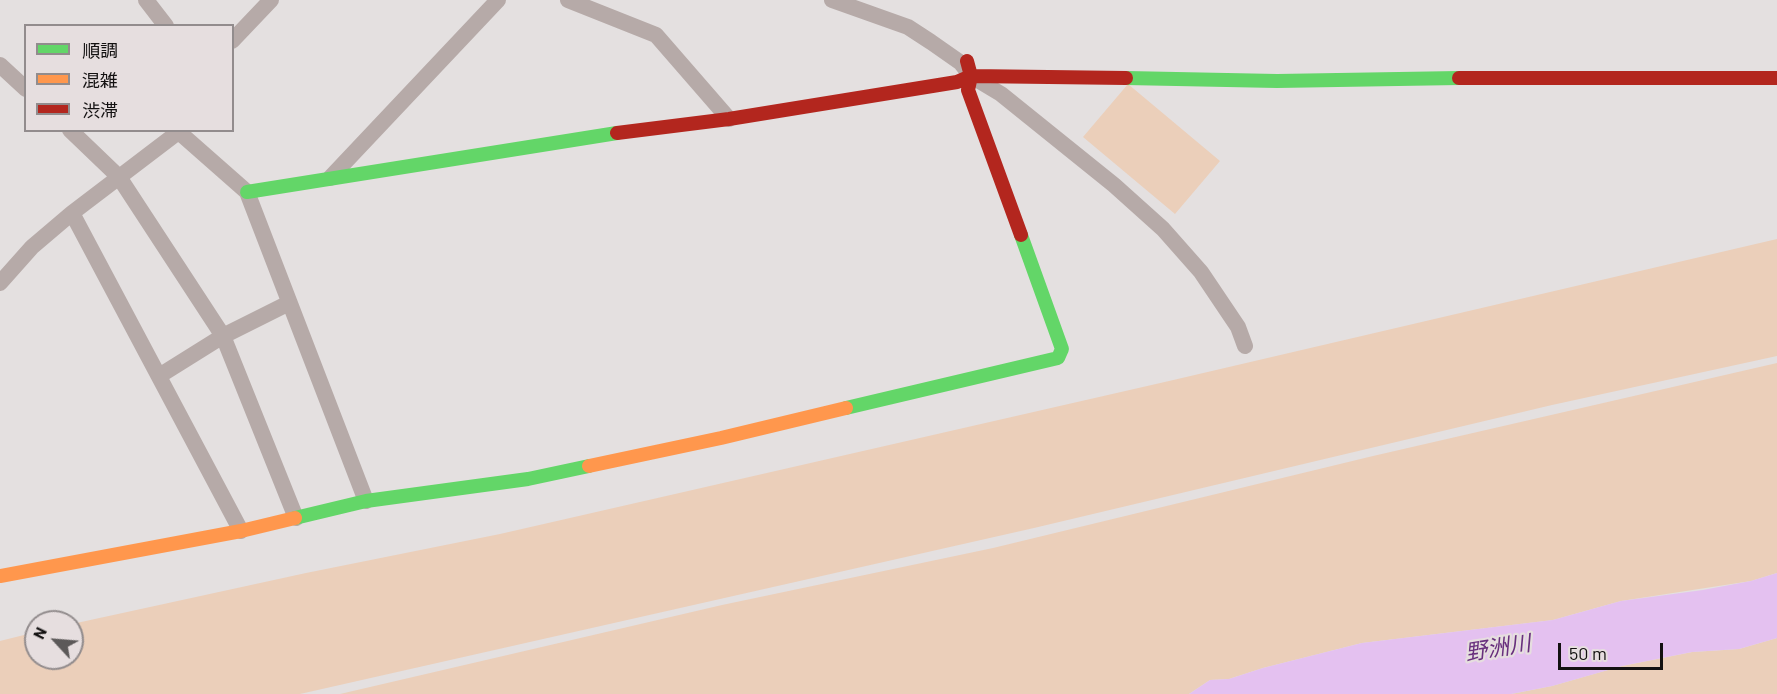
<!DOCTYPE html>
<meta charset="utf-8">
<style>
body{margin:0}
#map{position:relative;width:1777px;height:694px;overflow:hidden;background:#e4e0e0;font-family:Barlow,"Noto Sans JP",sans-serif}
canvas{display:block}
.legend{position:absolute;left:24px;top:24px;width:210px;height:108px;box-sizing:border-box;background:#e6dedf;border:2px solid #928c8d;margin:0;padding:8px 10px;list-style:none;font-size:18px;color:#131111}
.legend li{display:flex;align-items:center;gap:12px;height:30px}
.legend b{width:30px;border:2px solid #928c8d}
.north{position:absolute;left:24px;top:610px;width:60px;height:60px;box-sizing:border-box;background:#e6dedf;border:2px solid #928c8d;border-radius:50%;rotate:296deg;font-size:16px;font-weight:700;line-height:24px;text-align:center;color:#131111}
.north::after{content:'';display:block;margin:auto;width:21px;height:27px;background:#5c5959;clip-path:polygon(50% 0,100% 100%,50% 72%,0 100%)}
.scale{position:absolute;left:1558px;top:643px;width:105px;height:27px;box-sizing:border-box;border:3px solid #131111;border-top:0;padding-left:8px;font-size:18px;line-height:21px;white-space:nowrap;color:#131111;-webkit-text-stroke:4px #e6dedf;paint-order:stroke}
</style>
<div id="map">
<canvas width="1777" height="694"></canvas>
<ul class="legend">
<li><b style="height:8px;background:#63d668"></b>順調</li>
<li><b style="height:8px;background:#ff974d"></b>混雑</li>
<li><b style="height:8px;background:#b3261e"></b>渋滞</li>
</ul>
<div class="north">N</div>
<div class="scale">50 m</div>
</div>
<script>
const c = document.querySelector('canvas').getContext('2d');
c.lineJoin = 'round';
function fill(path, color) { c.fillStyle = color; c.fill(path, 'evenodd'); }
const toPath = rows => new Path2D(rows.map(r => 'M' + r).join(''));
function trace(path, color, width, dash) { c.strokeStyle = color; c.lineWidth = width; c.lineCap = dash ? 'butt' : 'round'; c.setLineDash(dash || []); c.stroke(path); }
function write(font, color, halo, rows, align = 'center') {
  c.font = font + ' Barlow,"Noto Sans JP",sans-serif'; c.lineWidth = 4.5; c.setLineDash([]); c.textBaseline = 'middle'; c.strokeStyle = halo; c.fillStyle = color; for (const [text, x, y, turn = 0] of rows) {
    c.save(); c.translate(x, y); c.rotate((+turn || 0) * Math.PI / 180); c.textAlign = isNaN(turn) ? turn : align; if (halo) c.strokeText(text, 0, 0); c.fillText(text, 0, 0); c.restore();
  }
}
fill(toPath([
 [1128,84,1220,161,1175,214,1083,137],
 [1777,239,1777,356,1552,405,1034,528,300,694,0,694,0,641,36,632,36,658,72,658,72,624,306,573,500,534,1169,381],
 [1777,363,1777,573,1751,581,1621,601,1553,620,1362,643,1263,668,1229,679,1210,680,1189,694,340,694,722,605,993,548,1373,456],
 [1777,638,1777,694,1511,694,1552,686,1622,666,1692,652,1739,649]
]), '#ebcfba');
fill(toPath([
 [1777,573,1777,638,1739,649,1692,652,1622,666,1552,686,1511,694,1189,694,1210,680,1229,679,1263,668,1362,643,1553,620,1621,601,1703,590,1751,581]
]), '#e4c1f0');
trace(toPath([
 [146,0,166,26],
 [568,0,656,35,729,119],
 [832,0,908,27,931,42,961,63,971,76,1001,94,1114,185,1163,229,1201,272,1238,327,1245,346],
 [232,41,271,0],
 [0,65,26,89],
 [70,130,119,177,223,336,296,518],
 [180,133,247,192,366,501],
 [330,178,498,0],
 [72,213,241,531],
 [0,283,32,247,72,213,181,130],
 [159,376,223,336,289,303]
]), '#b6aaa8', 16);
trace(toPath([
 [1126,78,1277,81,1459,78],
 [247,192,617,133],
 [846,408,1058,358,1062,349,1021,235],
 [295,518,366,501,528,479,589,466]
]), '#63d668', 14);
trace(toPath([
 [589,466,721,438,846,408],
 [0,576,241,531,295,518]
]), '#ff974d', 14);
trace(toPath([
 [967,61,971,76,968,90,1021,235],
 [1459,78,1777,78],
 [617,133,729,119,957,82,971,76,1126,78]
]), '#b3261e', 14);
write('italic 22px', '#682f7d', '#e6dedf', [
 ["野洲川",1498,648,-9]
]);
</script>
